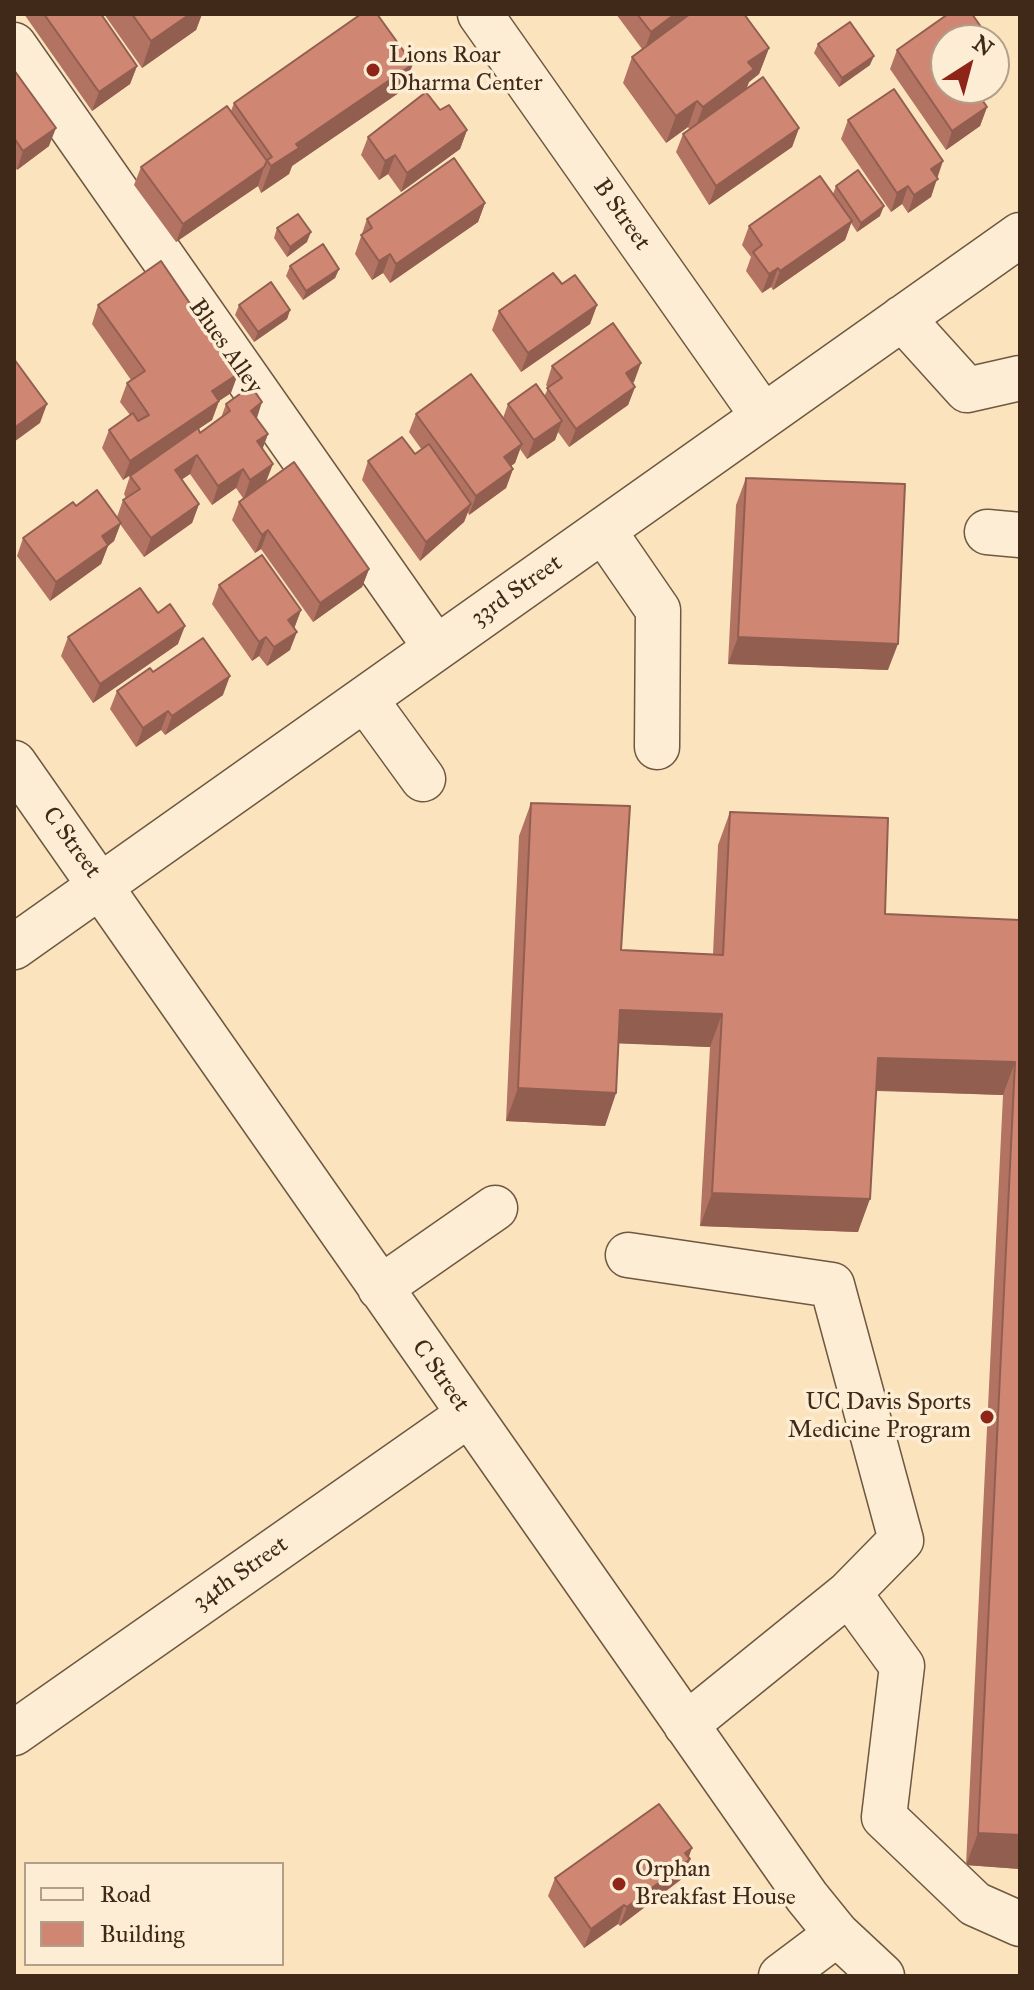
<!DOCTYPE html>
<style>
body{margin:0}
#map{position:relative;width:1034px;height:1990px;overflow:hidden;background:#fbe4bd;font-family:"IM FELL Great Primer",serif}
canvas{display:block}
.frame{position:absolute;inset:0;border:16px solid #402918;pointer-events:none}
.legend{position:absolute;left:24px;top:1862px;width:260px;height:104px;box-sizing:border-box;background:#fcedd4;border:2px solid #b19f89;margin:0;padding:10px 14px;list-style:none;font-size:24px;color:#402918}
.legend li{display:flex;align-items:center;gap:16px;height:40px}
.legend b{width:40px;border:2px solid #b19f89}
.north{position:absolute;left:930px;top:24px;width:80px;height:80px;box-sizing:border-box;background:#fcedd4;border:2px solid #b19f89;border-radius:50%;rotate:36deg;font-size:22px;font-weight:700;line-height:32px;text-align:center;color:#402918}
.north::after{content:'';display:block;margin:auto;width:28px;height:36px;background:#8f2418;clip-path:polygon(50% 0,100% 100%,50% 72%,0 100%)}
</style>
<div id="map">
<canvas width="1034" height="1990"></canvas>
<div class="frame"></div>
<ul class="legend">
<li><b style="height:10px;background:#fcedd4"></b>Road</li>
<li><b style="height:22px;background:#cf8673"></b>Building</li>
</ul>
<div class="north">N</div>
</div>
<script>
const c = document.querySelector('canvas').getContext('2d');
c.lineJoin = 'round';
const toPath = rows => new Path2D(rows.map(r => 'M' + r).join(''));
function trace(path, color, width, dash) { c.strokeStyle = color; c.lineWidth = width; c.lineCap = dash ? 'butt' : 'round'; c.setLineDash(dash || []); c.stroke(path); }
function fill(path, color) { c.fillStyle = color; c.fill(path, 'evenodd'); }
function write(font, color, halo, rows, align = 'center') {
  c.font = font + ' "IM FELL Great Primer",serif'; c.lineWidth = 7; c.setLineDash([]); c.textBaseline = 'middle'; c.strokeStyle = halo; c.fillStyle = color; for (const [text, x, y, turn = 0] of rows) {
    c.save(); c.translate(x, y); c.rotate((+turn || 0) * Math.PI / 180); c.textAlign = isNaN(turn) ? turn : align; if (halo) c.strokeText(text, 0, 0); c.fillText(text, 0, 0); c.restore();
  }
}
const minor = toPath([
 [480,14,763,416],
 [14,45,436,648],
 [902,318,967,390,1020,378],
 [603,530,658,610,657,747],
 [987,532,1020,535],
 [365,699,423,779],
 [14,763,807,1897,837,1934,882,1976],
 [14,947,1020,235],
 [628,1255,832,1285,901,1540,849,1593,686,1725],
 [380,1288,495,1208],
 [849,1593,902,1666,884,1817,975,1904,1020,1924],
 [14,1733,468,1415],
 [781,1976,837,1934]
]);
trace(minor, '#6f5841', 47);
trace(minor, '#fcedd4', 44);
fill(toPath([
 [24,14,101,14,137,66,130,84,92,111],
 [104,14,202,14,196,30,142,68],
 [616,14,744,14,769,48,759,74,749,82,746,89,799,128,792,147,709,205,676,152,683,134,689,129,688,127,666,143,623,83,632,57,642,49],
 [948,14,972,14,988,37,987,40,946,40,946,88,974,88,987,107,980,126,946,150,890,69,897,50],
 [818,44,870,65,839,87,814,53],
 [14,70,49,146,17,170,14,166],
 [403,90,292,166,289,174,261,193,258,186,176,242,134,185,141,167,231,111,234,103],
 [440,110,467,130,460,149,401,192,388,174,379,180,361,155,368,137],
 [848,120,937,177,931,197,908,213,902,204,891,212,841,139],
 [836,186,880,216,857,232,851,223,845,240,773,290,771,287,762,293,746,271,751,257,742,245,749,226,833,194],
 [485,203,478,222,390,283,383,273,372,280,355,254,367,219],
 [277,228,307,242,287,257,274,238],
 [290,266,339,269,335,278,303,300,286,276],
 [562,284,597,305,590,324,521,372,492,330,499,311],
 [98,305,231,393,219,401,212,420,198,429,200,433,221,418,226,404,256,419,268,434,262,449,266,482,369,569,362,587,313,622,261,549,255,553,232,520,239,502,243,498,236,488,212,505,190,474,182,479,199,504,192,523,144,557,120,524,114,541,108,546,101,564,50,601,17,556,23,538,76,506,117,517,123,500,126,498,124,494,130,476,138,470,123,480,102,448,109,430,130,415,120,402,127,383,131,380,92,324],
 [239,305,290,310,287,319,254,342,235,315],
 [552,366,634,382,632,382,635,387,628,405,569,447,558,432,555,440,527,459,520,449,515,463,511,466,513,469,506,488,469,515,468,512,464,522,420,561,362,480,368,461,415,454,422,450,409,432,416,414,503,418,508,404,544,397,548,388,546,385],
 [746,478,888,670,728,664,736,505],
 [219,585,301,610,294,628,290,650,267,666,259,656,252,661,212,604],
 [158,613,178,644,93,703,61,656,68,637],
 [153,672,223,695,165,735,161,730,136,747,110,709,117,691],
 [531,803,621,950,713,954,718,845,730,812,885,914,1020,920,1020,1869,966,1865,1003,1095,876,1091,858,1232,700,1226,710,1047,619,1043,616,1093,605,1126,506,1121,519,836],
 [688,1857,690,1859,683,1878,620,1926,618,1924,584,1948,548,1896,555,1878]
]), '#b27363');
fill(toPath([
 [190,14,202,14,196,30,142,68,151,41],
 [675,14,693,14,644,51,651,32],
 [769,48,759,74,749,82,744,95,693,134,703,107,748,62],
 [874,56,870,65,839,87,842,78],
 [413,64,403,90,292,166,289,174,261,193,271,166,296,144],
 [137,66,130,84,92,111,99,92],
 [697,101,688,127,666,143,676,116],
 [987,107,980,126,946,150,952,131],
 [56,128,49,146,17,170,23,151],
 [799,128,792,147,709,205,716,186],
 [467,130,460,149,401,192,407,173],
 [395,155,388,174,379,180,385,161],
 [943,161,931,197,908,213,914,195,931,169],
 [264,167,258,186,176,242,183,224],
 [908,186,902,204,891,212,897,193],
 [485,203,478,222,390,283,396,264],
 [884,206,880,216,857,232,861,223],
 [852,221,845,240,773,290,780,271],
 [311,232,307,242,287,257,290,247],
 [390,254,383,273,372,280,379,261],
 [778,268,771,287,762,293,769,274],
 [339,269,335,278,303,300,306,291],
 [597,305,590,324,521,372,528,353],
 [290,310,287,319,254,342,258,332],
 [641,363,634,382,619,392,626,373],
 [238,374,231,393,205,410,212,391],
 [635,387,628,405,569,447,576,429],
 [219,401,212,420,123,480,130,461],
 [262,402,256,421,251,411],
 [47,404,40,423,14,442,14,428],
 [562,421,555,440,527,459,534,440],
 [268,434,261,453,257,441],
 [522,444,515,463,498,476,504,457],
 [197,455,190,474,168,489,175,470],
 [273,464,266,482,244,498,250,480],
 [243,469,236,488,212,505,218,486],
 [513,469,506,488,469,515,476,496],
 [199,504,192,523,144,557,151,538],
 [471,504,464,522,420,561,426,542],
 [121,523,114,541,108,546,101,564,50,601,56,582,102,536],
 [268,530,261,549,255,553,262,535],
 [369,569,362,587,313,622,320,603],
 [301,610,294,629,288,620],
 [185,626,178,644,93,703,100,684],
 [297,632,290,650,267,666,274,647],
 [266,637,259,656,252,661,259,642],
 [738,637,898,644,888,670,728,664],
 [230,676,223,695,165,735,172,716],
 [168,711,161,730,136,747,143,728],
 [620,1010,722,1014,710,1047,608,1043],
 [878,1058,1015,1062,1003,1095,866,1090],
 [518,1088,616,1093,605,1126,506,1121],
 [712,1193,870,1199,858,1232,700,1226],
 [978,1833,1020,1835,1020,1869,966,1865],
 [692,1848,687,1862,690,1859,683,1878,620,1926,627,1907],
 [624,1905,618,1924,584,1948,591,1929]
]), '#915e50');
const building = toPath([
 [44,14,101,14,137,66,99,92,44,14],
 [132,14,190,14,151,41,132,14],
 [361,14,377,14,413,64,296,144,299,148,271,166,267,160,272,157,234,103,361,14],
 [637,14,675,14,651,32,637,14],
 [690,14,744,14,769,48,748,62,754,69,703,107,697,101,676,116,632,57,690,14],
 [948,14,972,14,988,37,984,40,946,40,946,88,974,88,987,107,952,131,897,50,948,14],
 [850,22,874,56,842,78,818,44,850,22],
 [14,70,56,128,23,151,14,138,14,70],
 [763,77,799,128,716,186,683,134,763,77],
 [894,89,943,161,931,169,938,179,914,195,908,186,897,193,848,120,894,89],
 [426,92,440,110,449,105,467,130,407,173,395,155,385,161,368,137,426,92],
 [227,106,267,161,264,167,183,224,141,167,227,106],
 [454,158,485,203,396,264,390,254,379,261,361,235,372,228,367,219,454,158],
 [858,170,884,206,861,223,836,186,858,170],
 [820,176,852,221,780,271,778,268,769,274,753,252,762,245,749,226,820,176],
 [298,214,311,232,290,247,277,228,298,214],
 [323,244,339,269,306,291,290,266,323,244],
 [161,261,238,374,212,391,219,401,130,461,109,430,133,413,138,421,149,415,127,383,145,371,98,305,161,261],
 [553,273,562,284,575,275,597,305,528,353,499,311,553,273],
 [271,282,290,310,258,332,239,305,271,282],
 [613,323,641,363,626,373,635,387,576,429,547,388,562,378,552,366,613,323],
 [14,359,47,404,14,428,14,359],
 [471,374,522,444,504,457,513,469,476,496,416,414,471,374],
 [536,384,562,421,534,440,508,404,536,384],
 [251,386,262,402,251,411,268,434,257,441,273,464,250,480,243,469,218,486,197,455,175,470,199,504,151,538,123,500,140,489,130,476,198,428,200,433,230,411,226,404,251,386],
 [402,437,415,454,429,444,471,504,426,542,368,461,402,437],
 [294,462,369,569,320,603,268,530,262,535,239,502,294,462],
 [746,478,905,484,898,644,738,637,746,478],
 [97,490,121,523,102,536,108,545,56,582,23,538,73,502,76,506,97,490],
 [262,555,301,610,288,620,297,632,274,647,266,637,259,642,219,585,262,555],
 [140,588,158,613,170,604,185,626,100,684,68,637,140,588],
 [203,638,230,676,172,716,168,711,143,728,117,691,150,668,153,672,203,638],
 [531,803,630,806,621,950,723,955,730,812,888,818,885,914,1020,920,1020,1835,978,1833,1015,1062,878,1058,870,1199,712,1193,722,1014,620,1010,616,1093,518,1088,531,803],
 [659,1804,692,1848,685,1853,690,1859,627,1907,624,1905,591,1929,555,1878,659,1804]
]);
fill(building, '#cf8673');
trace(building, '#915e50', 2);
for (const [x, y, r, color] of [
 [373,70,8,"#8f2418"],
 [987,1417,8,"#8f2418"],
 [619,1884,8,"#8f2418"]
]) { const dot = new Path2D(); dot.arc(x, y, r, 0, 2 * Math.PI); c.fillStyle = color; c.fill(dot); trace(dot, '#fcedd4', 3); }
write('24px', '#402918', '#fcedd4', [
 ["Lions Roar",389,56],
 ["Dharma Center",389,84],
 ["UC Davis Sports",971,1403,"right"],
 ["Medicine Program",971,1431,"right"],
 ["Orphan",635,1870],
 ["Breakfast House",635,1898]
], 'left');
write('24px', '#402918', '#fcedd4', [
 ["B Street",621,215,55],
 ["Blues Alley",225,347,55],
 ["33rd Street",517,591,-35],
 ["C Street",71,843,54],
 ["C Street",440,1376,55],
 ["34th Street",241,1574,-35]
]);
</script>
